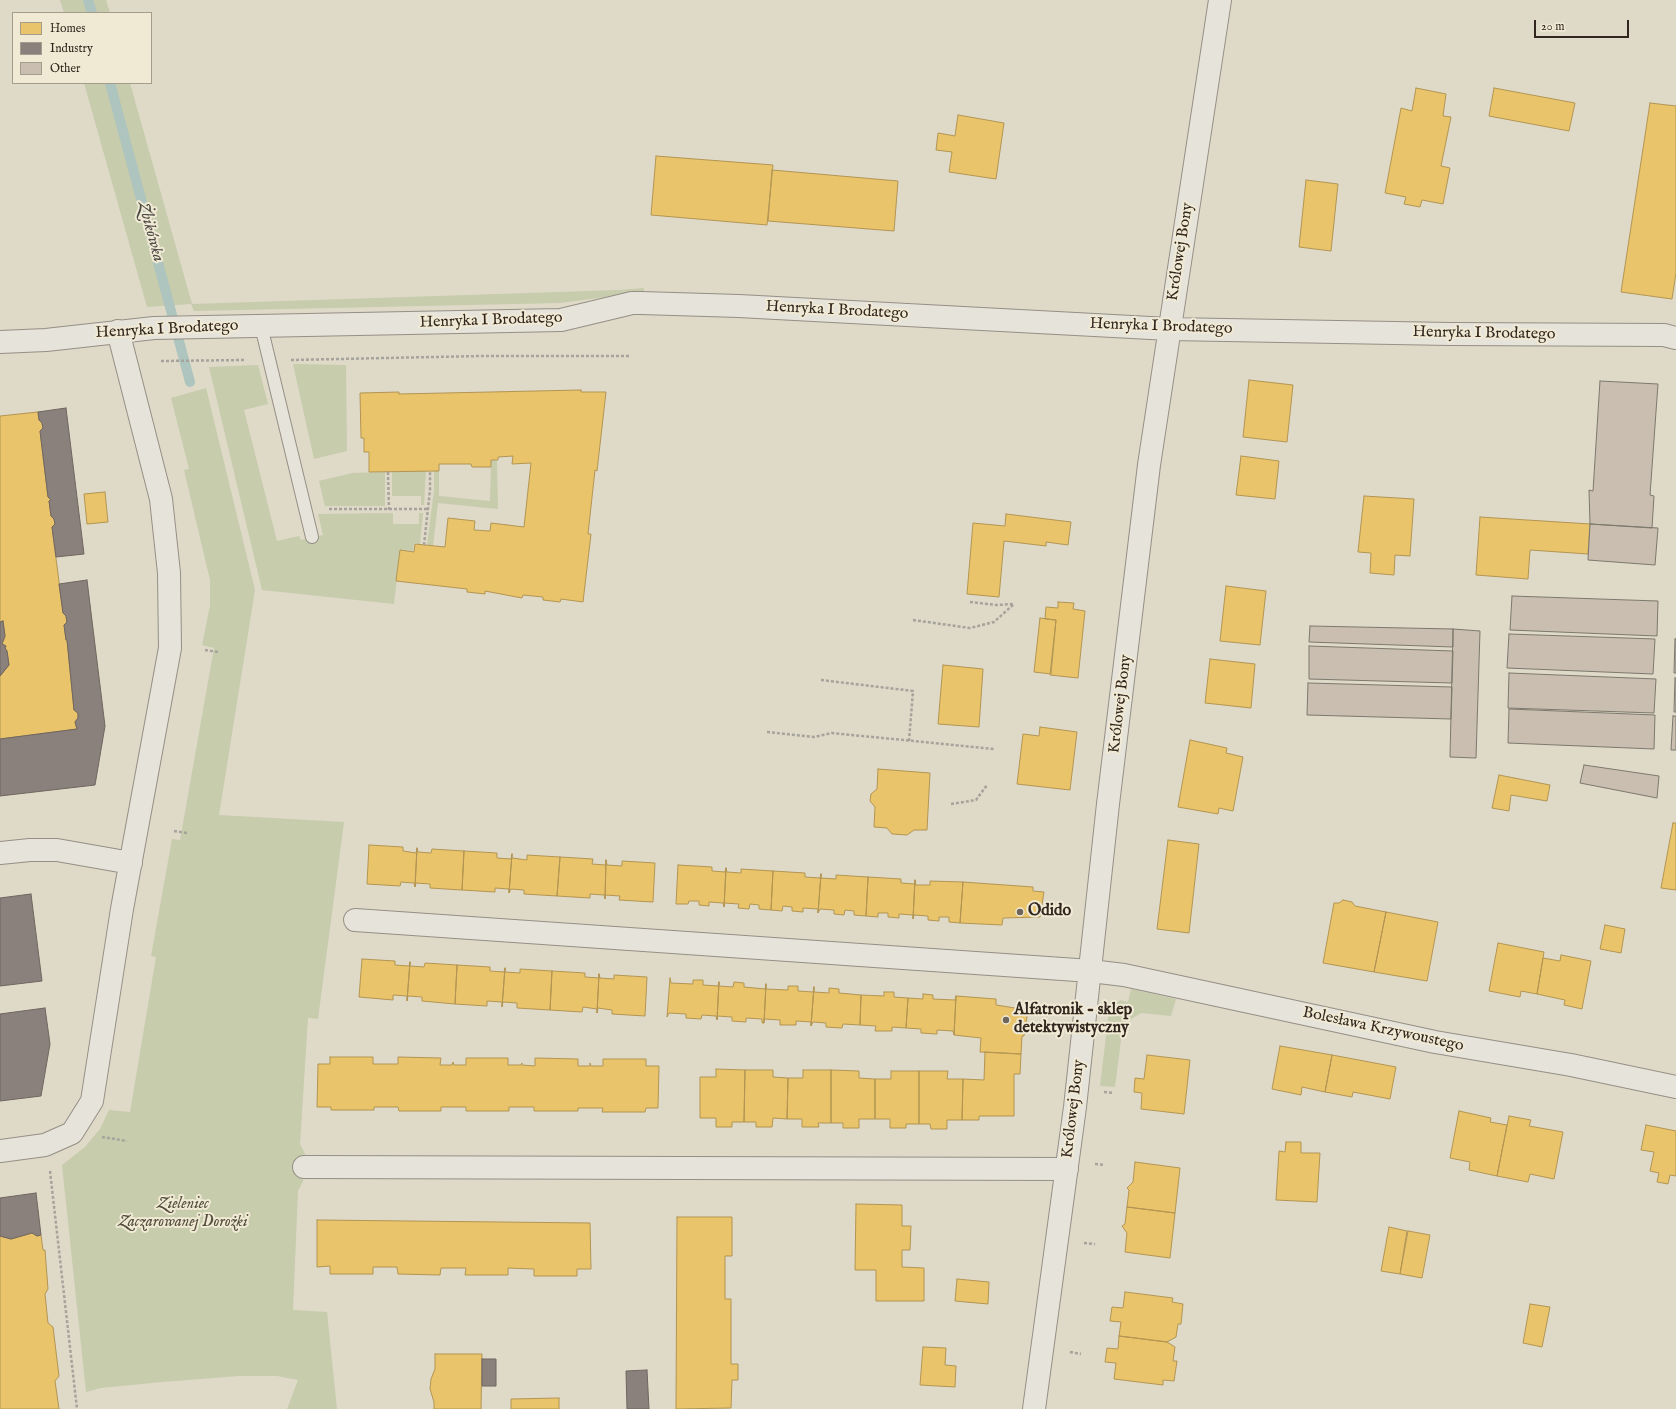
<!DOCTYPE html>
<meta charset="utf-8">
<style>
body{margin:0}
#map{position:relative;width:1676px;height:1409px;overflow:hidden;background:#dfd9c8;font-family:"IM FELL English",serif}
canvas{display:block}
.legend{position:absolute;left:12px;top:12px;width:140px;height:72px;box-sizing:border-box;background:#f0ead5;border:1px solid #a49c8c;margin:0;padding:5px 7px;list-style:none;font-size:12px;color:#33261e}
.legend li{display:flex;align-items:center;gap:8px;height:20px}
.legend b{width:20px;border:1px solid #a49c8c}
.scale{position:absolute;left:1534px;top:20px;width:95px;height:18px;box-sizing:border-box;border:2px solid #33261e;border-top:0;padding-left:5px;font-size:12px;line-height:14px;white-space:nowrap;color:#33261e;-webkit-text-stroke:3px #f0ead5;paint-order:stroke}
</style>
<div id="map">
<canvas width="1676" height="1409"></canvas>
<ul class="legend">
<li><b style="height:11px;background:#e9c46a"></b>Homes</li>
<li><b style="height:11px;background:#8a817c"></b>Industry</li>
<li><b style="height:11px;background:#c9beaf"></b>Other</li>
</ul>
<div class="scale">20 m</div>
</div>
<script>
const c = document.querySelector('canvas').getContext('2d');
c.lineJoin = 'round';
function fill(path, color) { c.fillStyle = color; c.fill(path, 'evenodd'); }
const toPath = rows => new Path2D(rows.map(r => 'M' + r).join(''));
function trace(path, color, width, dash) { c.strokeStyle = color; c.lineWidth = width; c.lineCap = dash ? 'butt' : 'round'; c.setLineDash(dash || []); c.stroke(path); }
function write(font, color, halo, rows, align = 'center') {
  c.font = font + ' "IM FELL English",serif'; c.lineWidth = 4; c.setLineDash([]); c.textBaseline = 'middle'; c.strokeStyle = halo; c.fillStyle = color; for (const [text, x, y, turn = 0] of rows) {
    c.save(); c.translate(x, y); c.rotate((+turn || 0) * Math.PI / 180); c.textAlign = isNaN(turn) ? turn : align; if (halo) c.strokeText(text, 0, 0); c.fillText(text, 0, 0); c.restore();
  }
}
fill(toPath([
 [60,0,106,0,110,13,64,13],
 [84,83,130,83,192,304,620,290,644,288,644,292,560,303,194,311,191,304,147,307],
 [293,364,346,365,347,451,314,459],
 [258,365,268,404,244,410,277,541,299,536,301,540,323,535,318,514,393,513,393,524,419,524,419,513,423,513,420,544,414,543,413,551,400,550,394,604,262,590,209,367],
 [206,388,255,590,219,815,344,822,318,1019,308,1018,300,1144,305,1154,303,1181,298,1191,293,1310,327,1312,337,1409,287,1409,298,1380,277,1376,239,1376,162,1382,101,1388,86,1392,62,1165,85,1147,100,1129,109,1110,130,1112,156,957,151,956,172,839,180,840,214,648,202,645,210,606,210,580,184,470,189,469,171,398],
 [491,460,497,461,498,509,438,503,433,546,427,545,434,490,434,471,439,471,439,496,490,501],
 [426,471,424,505,421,505,421,496,392,496,392,472],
 [385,472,385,506,325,506,319,481,352,473],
 [1131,989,1176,999,1171,1016,1141,1013,1123,1024,1115,1087,1100,1086,1109,1011,1120,1000,1128,1002]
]), '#c6ccac');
const homes = toPath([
 [1416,88,1446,94,1443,116,1451,117,1441,166,1450,168,1443,204,1422,200,1420,207,1404,204,1406,197,1385,193,1401,108,1412,111,1416,88],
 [1494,88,1575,103,1569,131,1489,116,1494,88],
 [1650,103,1676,106,1676,273,1672,299,1621,292,1650,103],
 [958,115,1004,123,996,179,949,172,952,152,936,150,938,133,955,136,958,115],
 [656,156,773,165,767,225,651,215,656,156],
 [772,170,898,181,894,231,768,221,772,170],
 [1306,180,1338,184,1331,251,1299,247,1306,180],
 [1249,380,1293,385,1287,442,1243,437,1249,380],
 [581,390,581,392,606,392,597,471,595,470,588,534,591,534,583,602,561,599,560,602,543,600,543,597,523,595,522,598,485,591,485,594,467,592,467,589,396,581,400,550,414,552,415,544,445,547,448,518,475,521,474,530,490,531,491,523,524,527,531,463,512,464,513,456,498,457,498,460,491,460,491,467,472,467,471,464,439,464,439,471,369,472,369,452,364,452,364,438,361,438,360,393,399,392,399,394,581,390],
 [38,412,39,420,42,423,43,428,40,431,48,497,51,500,49,501,51,516,54,519,55,524,52,527,63,613,66,616,67,622,64,625,66,640,67,640,74,710,78,713,78,718,75,722,77,729,0,739,0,676,9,665,7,651,5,648,6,646,2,644,5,636,3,621,0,622,0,416,38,412],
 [1241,456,1279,461,1275,499,1236,495,1241,456],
 [105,492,108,522,87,524,84,494,105,492],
 [1364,496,1414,499,1410,556,1395,555,1394,575,1370,573,1371,553,1358,552,1364,496],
 [1006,514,1071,522,1068,545,1046,542,1046,546,1004,541,999,597,967,594,973,523,1005,526,1006,514],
 [1480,517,1590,524,1588,554,1530,550,1528,579,1476,575,1480,517],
 [1226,586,1266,591,1260,645,1220,641,1226,586],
 [1058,602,1074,603,1073,609,1085,611,1078,678,1050,675,1056,620,1045,619,1046,607,1058,608,1058,602],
 [1040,618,1056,620,1051,674,1034,672,1040,618],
 [1210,659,1255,664,1251,708,1205,703,1210,659],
 [943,665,983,669,979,727,938,724,943,665],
 [1040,727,1077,732,1070,790,1017,784,1023,734,1039,736,1040,727],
 [1190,740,1227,748,1226,753,1243,757,1233,811,1219,808,1218,814,1178,807,1190,740],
 [878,769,930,773,927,830,914,830,907,835,892,834,887,828,874,827,875,807,870,801,871,794,877,789,878,769],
 [1499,775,1550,785,1547,801,1511,795,1509,811,1492,808,1499,775],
 [1673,823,1676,823,1676,890,1661,888,1673,823],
 [1168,840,1199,844,1189,933,1157,929,1168,840],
 [369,845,403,847,403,851,416,853,417,848,415,887,414,883,401,882,400,886,367,884,369,845],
 [417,848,418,852,431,853,432,849,464,851,462,890,430,888,430,884,416,883,415,887,417,848],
 [464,851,497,853,497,858,511,859,512,854,509,893,509,889,495,888,495,892,462,890,464,851],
 [512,854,512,858,527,860,527,855,560,857,557,896,524,894,524,890,511,889,509,893,512,854],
 [560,857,593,859,592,864,606,865,606,860,605,899,604,895,590,894,590,898,557,896,560,857],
 [606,860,607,865,622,866,622,861,655,863,653,902,619,900,620,896,605,895,605,899,606,860],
 [678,865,712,867,712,871,725,872,726,868,724,907,723,903,709,902,709,906,699,905,699,901,689,901,688,904,676,904,678,865],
 [726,868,727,872,741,873,741,869,773,871,771,910,759,909,759,905,750,904,749,909,738,908,739,904,724,903,724,907,726,868],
 [773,871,805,873,805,877,820,878,821,874,818,913,818,909,803,908,803,912,792,911,792,907,783,906,782,911,771,910,773,871],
 [821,874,821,878,836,879,836,875,868,877,866,916,854,915,854,911,845,910,844,915,834,914,834,910,820,909,818,913,821,874],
 [868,877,901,879,901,883,915,884,915,880,913,919,913,915,899,914,899,918,888,917,888,913,878,913,878,917,866,916,868,877],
 [915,880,916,885,930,885,930,881,963,882,960,923,949,922,949,917,939,917,939,921,928,920,928,916,914,915,913,919,915,880],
 [963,882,1033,887,1033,891,1044,892,1040,917,1003,918,1002,925,960,923,963,882],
 [1343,900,1352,902,1355,906,1386,912,1374,972,1323,963,1334,903,1339,903,1343,900],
 [1386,912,1438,922,1427,981,1374,972,1386,912],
 [1605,925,1625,929,1621,953,1600,949,1605,925],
 [1498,943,1544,952,1537,994,1521,991,1520,997,1489,991,1498,943],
 [1561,955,1591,961,1582,1009,1564,1005,1565,1000,1537,994,1543,958,1560,961,1561,955],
 [362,959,395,961,395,965,409,966,410,962,407,1001,407,996,393,995,393,1000,359,997,362,959],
 [410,962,410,966,424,967,425,963,457,965,455,1004,422,1001,422,997,408,996,407,1001,410,962],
 [457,965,490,967,490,971,504,972,505,968,502,1007,502,1002,487,1001,487,1006,455,1004,457,965],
 [505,968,505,972,520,973,520,969,552,971,550,1010,517,1008,517,1003,503,1002,502,1007,505,968],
 [552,971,585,973,585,977,599,978,599,974,597,1013,597,1009,583,1007,582,1012,550,1010,552,971],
 [599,974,600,978,614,979,614,975,647,977,645,1016,612,1014,612,1010,598,1008,597,1013,599,974],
 [670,978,671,983,693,984,693,980,703,980,703,985,718,986,719,982,717,1020,716,1016,702,1015,701,1019,686,1018,686,1014,669,1013,667,1017,670,978],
 [719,982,719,986,733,987,734,982,744,983,744,987,765,989,766,984,764,1023,762,1023,762,1019,746,1018,746,1022,732,1021,732,1017,717,1016,717,1020,719,982],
 [766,984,766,989,788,990,788,986,798,986,798,991,813,992,814,987,811,1026,811,1022,796,1021,796,1025,780,1025,780,1020,764,1019,764,1023,766,984],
 [814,987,814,992,829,993,829,988,839,989,839,993,861,995,860,1025,843,1024,842,1028,826,1027,826,1023,813,1022,811,1026,814,987],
 [884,992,894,992,894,997,908,998,906,1028,892,1027,892,1031,875,1031,876,1026,860,1025,861,995,884,996,884,992],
 [923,994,933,995,933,999,955,1000,956,996,954,1035,953,1031,937,1030,937,1034,921,1033,921,1029,906,1028,908,998,923,999,923,994],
 [956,996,996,999,996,1005,1028,1010,1024,1036,1022,1036,1021,1054,980,1052,981,1038,954,1035,956,996],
 [1280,1046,1332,1055,1325,1092,1302,1087,1301,1095,1272,1089,1280,1046],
 [985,1052,1021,1054,1020,1074,1014,1074,1014,1116,979,1116,979,1120,962,1120,963,1079,984,1080,985,1052],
 [1147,1055,1190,1060,1184,1114,1141,1109,1142,1093,1134,1092,1135,1078,1144,1079,1147,1055],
 [1332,1055,1396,1067,1390,1099,1353,1092,1352,1097,1325,1092,1332,1055],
 [330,1057,373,1057,373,1064,398,1064,398,1057,441,1058,440,1065,452,1065,453,1062,454,1065,466,1065,466,1058,508,1058,508,1065,521,1065,522,1063,522,1065,535,1066,535,1058,578,1059,578,1066,590,1066,590,1063,591,1066,603,1066,603,1059,646,1059,646,1066,659,1066,658,1108,646,1108,645,1112,602,1112,603,1108,578,1108,578,1111,534,1111,534,1107,509,1107,509,1111,466,1111,466,1107,441,1107,441,1111,399,1111,398,1107,374,1107,374,1110,331,1110,331,1107,317,1107,318,1064,330,1064,330,1057],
 [716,1069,745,1070,744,1122,732,1122,732,1127,716,1127,716,1118,700,1118,700,1077,716,1077,716,1069],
 [745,1070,773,1070,773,1077,788,1078,787,1119,773,1118,772,1127,756,1127,756,1122,744,1122,745,1070],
 [803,1070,831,1070,831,1123,818,1123,819,1127,802,1127,802,1119,787,1119,788,1078,803,1078,803,1070],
 [831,1070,859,1071,859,1078,875,1079,875,1119,859,1119,859,1128,843,1128,843,1123,831,1123,831,1070],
 [891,1071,919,1071,919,1124,906,1124,906,1128,890,1128,890,1119,875,1119,875,1079,891,1079,891,1071],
 [919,1071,948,1071,947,1079,963,1079,962,1120,947,1120,947,1129,931,1129,930,1124,919,1124,919,1071],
 [1459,1111,1491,1118,1490,1122,1507,1125,1497,1176,1469,1170,1470,1162,1450,1158,1459,1111],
 [1509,1116,1531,1120,1529,1126,1563,1132,1554,1179,1530,1174,1528,1182,1497,1176,1509,1116],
 [1646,1125,1676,1131,1676,1176,1670,1175,1668,1184,1657,1182,1659,1173,1650,1171,1654,1152,1641,1150,1646,1125],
 [1286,1142,1301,1142,1301,1153,1320,1153,1317,1202,1276,1200,1279,1151,1285,1152,1286,1142],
 [1135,1162,1180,1168,1175,1213,1127,1207,1129,1190,1127,1188,1133,1182,1135,1162],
 [856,1204,902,1205,902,1226,911,1226,910,1250,902,1250,902,1267,924,1268,924,1301,876,1301,876,1270,855,1270,856,1204],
 [1127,1207,1175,1213,1170,1258,1125,1252,1127,1233,1122,1226,1125,1224,1127,1207],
 [677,1217,732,1217,732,1256,725,1256,725,1299,731,1299,731,1364,738,1364,738,1380,732,1380,731,1408,676,1409,677,1217],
 [317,1220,590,1223,591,1269,577,1269,577,1276,534,1276,534,1269,508,1268,508,1275,465,1275,466,1268,441,1268,440,1275,398,1274,397,1267,373,1267,373,1274,330,1274,330,1266,317,1267,317,1220],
 [1389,1227,1407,1231,1400,1274,1381,1271,1389,1227],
 [1408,1231,1430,1235,1422,1278,1400,1274,1408,1231],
 [32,1233,37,1236,41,1235,43,1250,45,1250,48,1289,45,1294,48,1323,53,1327,59,1376,55,1381,59,1409,0,1409,0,1236,11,1239,32,1233],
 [957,1279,989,1282,988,1304,955,1301,957,1279],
 [1125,1292,1173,1298,1172,1302,1183,1304,1181,1324,1178,1324,1176,1337,1167,1342,1119,1336,1121,1322,1110,1321,1112,1307,1123,1308,1125,1292],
 [1530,1304,1550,1307,1542,1347,1523,1343,1530,1304],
 [1119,1336,1167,1342,1175,1347,1173,1361,1177,1361,1174,1381,1163,1380,1163,1385,1114,1379,1116,1363,1105,1362,1107,1348,1118,1349,1119,1336],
 [923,1347,946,1348,945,1365,956,1366,955,1387,920,1385,923,1347],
 [435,1354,482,1354,481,1409,434,1409,434,1402,430,1389,431,1379,435,1369,435,1354],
 [559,1398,559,1409,511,1409,511,1399,559,1398]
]);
fill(homes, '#e9c46a');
trace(homes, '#b29553', 1);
const industry = toPath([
 [66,408,84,554,56,557,52,527,55,524,54,519,51,516,49,501,51,500,48,497,40,431,43,428,42,423,39,420,38,412,66,408],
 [87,580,105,726,95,785,0,796,0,739,77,729,75,722,78,718,78,713,74,710,67,640,66,640,64,625,67,622,66,616,63,613,59,584,87,580],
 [3,621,5,636,2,644,6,646,5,648,7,651,9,665,0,676,0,622,3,621],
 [31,894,42,981,0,986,0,898,31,894],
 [45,1008,50,1044,41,1096,0,1101,0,1014,45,1008],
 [36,1193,41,1235,37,1236,32,1233,11,1239,0,1236,0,1198,36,1193],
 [482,1359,496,1359,496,1386,482,1386,482,1359],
 [647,1370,649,1409,627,1409,626,1371,647,1370]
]);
fill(industry, '#8a817c');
trace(industry, '#706660', 1);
trace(toPath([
 [88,0,92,13],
 [110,83,190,382]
]), '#aec4be', 10);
const building = toPath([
 [1600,381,1658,384,1650,495,1654,496,1652,528,1590,524,1589,490,1593,491,1600,381],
 [1590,524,1658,528,1655,565,1588,560,1590,524],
 [1512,596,1658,601,1657,636,1510,630,1512,596],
 [1310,626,1453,629,1453,647,1309,642,1310,626],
 [1453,629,1480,631,1476,758,1450,757,1453,629],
 [1509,634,1655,639,1653,674,1507,668,1509,634],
 [1675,639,1676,639,1676,673,1674,673,1675,639],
 [1309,646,1453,651,1452,683,1309,679,1309,646],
 [1509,673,1656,679,1654,713,1508,708,1509,673],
 [1675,678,1676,678,1676,712,1674,712,1675,678],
 [1308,683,1452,687,1451,719,1307,715,1308,683],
 [1509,709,1655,715,1654,749,1508,743,1509,709],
 [1673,716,1676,716,1676,750,1671,750,1673,716],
 [1584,765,1659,776,1657,798,1580,783,1584,765]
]);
fill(building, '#c9beaf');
trace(building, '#7d786e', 1);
const service = toPath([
 [261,326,312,537]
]);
const minor = toPath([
 [0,342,46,340,154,328,561,320,632,303,641,303,739,306,1169,329,1450,334,1664,335,1676,338],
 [0,853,30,850,57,850,131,863],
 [355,920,1091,971,1124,975,1435,1042,1571,1065,1676,1087],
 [0,1151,45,1145,72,1133,92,1101,122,909,170,648,169,573,161,499,118,331],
 [304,1167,1067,1169],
 [1034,1409,1075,1107,1108,804,1149,465,1220,0]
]);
trace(service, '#958f85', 14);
trace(minor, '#958f85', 24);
trace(toPath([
 [291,360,481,356,631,356],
 [161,361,246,360],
 [388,472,389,510],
 [329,509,427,509],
 [424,545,430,490,430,471],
 [970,602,997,605,1013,604],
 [913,620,970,628,994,622,1014,604],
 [205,650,218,652],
 [821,680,913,691,909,741],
 [767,732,814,737,832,733,994,749],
 [951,804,976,800,987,785],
 [174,831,187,833],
 [1104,1092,1114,1093],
 [102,1137,127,1141],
 [1095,1164,1105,1165],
 [50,1171,77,1409],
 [1084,1243,1095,1244],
 [1070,1352,1081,1354]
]), '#a6a39c', 2.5, [3, 2]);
trace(service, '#e6e3db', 12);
trace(minor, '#e6e3db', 22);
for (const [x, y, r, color] of [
 [1020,912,4,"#6f655a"],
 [1006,1020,4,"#6f655a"]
]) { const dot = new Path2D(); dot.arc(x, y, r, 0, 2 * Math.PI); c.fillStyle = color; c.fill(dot); trace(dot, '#f0ead5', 1.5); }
write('16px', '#33261e', '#f0ead5', [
 ["Królowej Bony",1181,252,-81],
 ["Henryka I Brodatego",837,311,3],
 ["Henryka I Brodatego",491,321,-2],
 ["Henryka I Brodatego",1161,327,2],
 ["Henryka I Brodatego",167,330,-3],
 ["Henryka I Brodatego",1484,334,1],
 ["Królowej Bony",1121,704,-83],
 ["Bolesława Krzywoustego",1383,1030,12],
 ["Królowej Bony",1074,1109,-83]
]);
write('bold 16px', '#33261e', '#f0ead5', [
 ["Odido",1028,912],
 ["Alfatronik - sklep",1014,1011],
 ["detektywistyczny",1014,1029]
], 'left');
write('italic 16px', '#534d3c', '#f0ead5', [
 ["Zieleniec",183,1205],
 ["Zaczarowanej Dorożki",183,1223]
]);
write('italic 17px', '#4c4b45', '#f0ead5', [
 ["Żbikówka",150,232,75]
]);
</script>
